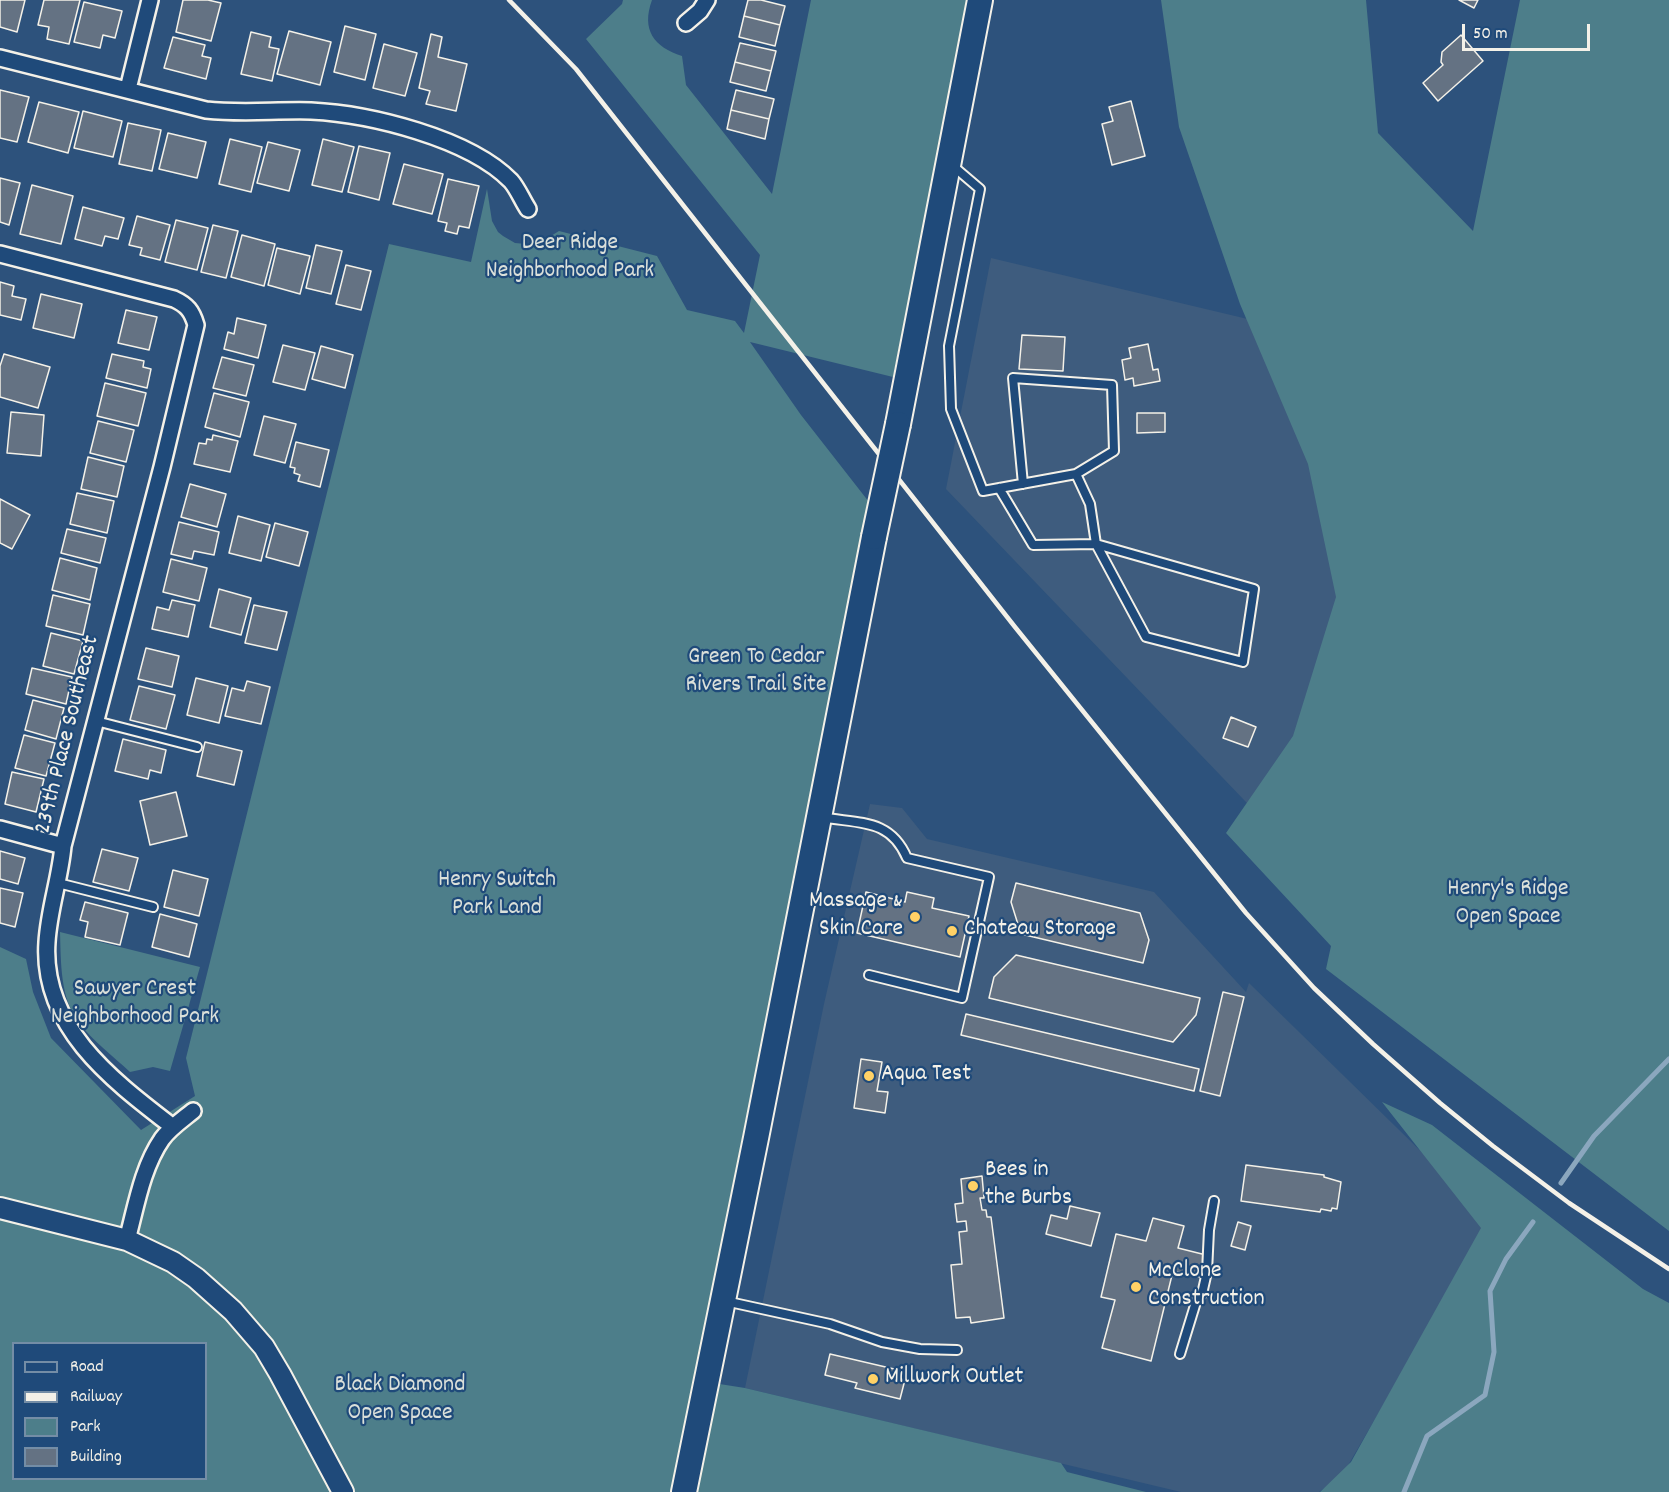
<!DOCTYPE html>
<html>
<head>
<meta charset="utf-8">
<style>
  body { margin:0 }
  #map { position:relative; width:1669px; height:1492px; overflow:hidden; background:#2d527c; font-family:Dekko,sans-serif }
  canvas { display:block }
  .legend { position:absolute; left:12px; top:1342px; width:195px; height:138px; box-sizing:border-box; background:#1f4a7a; border:2px solid #748da6; margin:0; padding:8px 10px; list-style:none; font-size:18px; color:#f4f1e8 }
  .legend li { display:flex; align-items:center; gap:12px; height:30px }
  .legend b { width:30px; border:2px solid #748da6 }
  .scale { position:absolute; left:1462px; top:24px; width:128px; height:27px; box-sizing:border-box; border:3px solid #f4f1e8; border-top:0; padding-left:8px; font-size:18px; line-height:21px; white-space:nowrap; color:#f4f1e8; -webkit-text-stroke:4px #1f4a7a; paint-order:stroke }
</style>
</head>
<body>
<div id="map">
<canvas width="1669" height="1492"></canvas>
<ul class="legend">
<li><b style="height:8px;background:#1f4a7a"></b>Road</li>
<li><b style="height:8px;background:#f4f1e8"></b>Railway</li>
<li><b style="height:16px;background:#4d7e8a"></b>Park</li>
<li><b style="height:16px;background:#647283"></b>Building</li>
</ul>
<div class="scale">50 m</div>
</div>
<script>
const g = document.querySelector('canvas').getContext('2d');
g.lineJoin = 'round';
function fill(path, color) { g.fillStyle = color; g.fill(path, 'evenodd'); }
function trace(path, color, width, dash) { g.strokeStyle = color; g.lineWidth = width; g.lineCap = dash ? 'butt' : 'round'; g.setLineDash(dash || []); g.stroke(path); }
function write(font, color, halo, rows, align = 'center') {
  g.font = font + ' Dekko,sans-serif'; g.lineWidth = 4.5; g.setLineDash([]); g.textBaseline = 'middle'; g.strokeStyle = halo; g.fillStyle = color; for (const [text, x, y, turn = 0] of rows) {
    g.save(); g.translate(x, y); g.rotate((+turn || 0) * Math.PI / 180); g.textAlign = isNaN(turn) ? turn : align; if (halo) g.strokeText(text, 0, 0); g.fillText(text, 0, 0); g.restore();
  }
}
fill(new Path2D(`
  M991 258 1437 364 1291 849 946 489Z
  M870 804 902 808 927 839 1154 892 1246 992 1249 983 1491 1220 1343 1474 1319 1492H1181L745 1388 824 1004Z`), '#3e5c7e');
fill(new Path2D(`
  M623 0H652C641 30 654 47 682 56L686 85 772 194 811 0H969L893 377 750 342 801 415 869 502 694 1380 745 1388 1061 1463 1067 1472 1146 1492H0V947L26 959 33 992 51 1038 141 1130 195 1096 186 1058 389 244 471 262 487 189 492 221 498 232 503 236 515 243 526 244 541 242 559 231 657 256 687 310 735 321 744 333 760 255 586 39 622 4ZM14 1344H206V1478H14Z
  M1161 0H1366L1378 133 1473 231 1520 0H1669V1231L1326 969 1331 946 1226 833 1293 736 1336 597 1308 464 1240 304 1179 127Z
  M60 932 200 967 170 1071 153 1067 130 1072C113 1056 93 1041 79 1023 60 998 61 963 60 932Z
  M1382 1102 1432 1125 1643 1289 1669 1303V1492H1320L1351 1462 1481 1228Z`), '#4d7e8a');
trace(new Path2D(`
  M1561 1183 1594 1136 1669 1059
  M1404 1492 1427 1436 1485 1395 1494 1352 1490 1291 1506 1259 1533 1222`), '#8ba7be', 5);
const building = new Path2D(`
  M0 0H25L17 32 0 27Z
  M44 0H80L69 44 47 39 49 27 38 25Z
  M183 0H208L221 3 211 41 176 32Z
  M748 0H761L785 6 780 25 744 16Z
  M1459 0H1478L1474 8Z
  M84 2 122 11 115 38 103 35 100 48 74 42Z
  M744 16 780 25 775 46 739 37Z
  M345 26 376 34 365 80 334 72Z
  M289 31 331 42 320 85 277 74Z
  M251 32 271 37 269 47 279 49 272 81 241 74Z
  M431 34 442 37 438 57 467 64 456 111 426 104 430 91 419 88Z
  M1461 35 1483 61 1438 101 1423 83 1443 65 1441 62 1442 52Z
  M173 37 205 45 202 56 211 58 206 79 164 68Z
  M740 43 776 51 771 71 735 62Z
  M384 44 417 53 405 96 373 88Z
  M735 62 771 71 766 91 730 82Z
  M0 90 29 97 17 142 0 138Z
  M736 90 774 99 769 119 731 110Z
  M1131 101 1145 156 1112 165 1102 124 1113 121 1109 107Z
  M39 102 79 112 68 153 28 142Z
  M731 110 769 119 765 139 727 129Z
  M83 111 122 121 113 157 74 148Z
  M128 123 161 130 152 171 119 164Z
  M168 133 206 142 197 178 159 169Z
  M230 139 262 147 251 192 219 184Z
  M323 139 354 147 342 192 312 185Z
  M268 142 300 150 289 191 257 183Z
  M359 146 390 153 379 200 348 192Z
  M404 164 443 174 432 214 393 204Z
  M0 178 20 183 9 225 0 222Z
  M448 179 479 186 469 228 459 226 457 234 445 231 447 223 438 221Z
  M32 185 73 196 61 244 20 234Z
  M83 207 124 218 118 239 105 236 102 246 75 239Z
  M137 216 170 225 160 260 140 255 142 248 129 245Z
  M176 220 208 228 197 270 165 262Z
  M213 225 238 231 226 278 201 272Z
  M242 235 275 244 264 286 231 277Z
  M316 245 342 251 331 294 306 288Z
  M277 248 310 256 300 294 268 285Z
  M346 265 371 271 361 310 336 304Z
  M0 282 14 286 12 296 26 299 21 320 0 315Z
  M41 294 82 304 74 338 33 328Z
  M126 310 157 317 149 350 118 343Z
  M237 318 266 325 258 358 224 349 228 332 234 334Z
  M1022 335 1065 337 1063 371 1019 369Z
  M1148 344 1153 370 1158 369 1160 381 1134 386 1133 378 1125 380 1122 360 1131 358 1129 348Z
  M283 345 315 353 305 390 273 382Z
  M321 346 353 355 345 388 312 379Z
  M4 354 50 367 38 408 0 397V366Z
  M112 354 144 361 143 367 151 369 147 388 106 378Z
  M222 357 254 365 246 396 213 388Z
  M105 383 146 393 138 426 97 416Z
  M214 393 249 402 240 437 205 427Z
  M11 412 44 415 41 456 7 453Z
  M1137 413H1165V432L1137 433Z
  M264 416 296 424 285 463 254 455Z
  M98 421 134 430 126 462 90 453Z
  M213 435 238 441 230 472 194 464 199 443 206 444 207 439 212 440Z
  M296 442 329 450 320 487 298 481 300 475 294 473 295 468 290 467Z
  M88 457 124 466 117 497 81 489Z
  M190 484 226 494 217 527 181 517Z
  M77 493 114 501 107 533 70 524Z
  M0 499 30 515 12 549 0 543Z
  M238 516 270 525 261 561 229 553Z
  M179 522 219 532 214 555 194 551 192 559 171 554Z
  M275 523 308 532 299 566 266 557Z
  M67 529 106 538 100 563 61 553Z
  M60 558 97 568 90 600 52 590Z
  M171 559 207 568 199 601 163 592Z
  M219 589 251 598 241 635 210 627Z
  M53 595 90 604 83 635 46 626Z
  M172 600 195 605 188 637 152 629 157 607 169 610Z
  M254 605 287 612 277 650 245 643Z
  M51 633 83 641 74 674 43 666Z
  M146 648 179 656 172 687 138 679Z
  M32 668 72 677 66 704 26 694Z
  M196 678 228 686 219 723 187 715Z
  M247 681 270 687 261 724 225 716 232 688 244 691Z
  M139 686 175 695 166 729 130 720Z
  M33 700 64 708 56 739 25 730Z
  M1231 717 1256 727 1248 747 1223 738Z
  M24 735 55 743 46 776 15 768Z
  M123 739 166 750 161 773 150 770 148 779 115 771Z
  M205 742 242 751 234 785 197 776Z
  M12 772 44 779 36 812 5 804Z
  M176 792 187 836 150 845 140 801Z
  M102 849 138 858 129 891 93 882Z
  M0 851 25 858 18 884 0 879Z
  M173 870 208 879 199 916 164 907Z
  M1016 883 1140 913 1149 940 1143 963 1021 934 1011 902Z
  M0 888 23 893 15 927 0 923Z
  M866 892 905 902 907 892 934 898 932 908 969 916 960 957 857 933Z
  M85 902 128 913 120 945 85 937 88 922 80 920Z
  M160 914 197 924 189 957 152 947Z
  M1016 955 1200 998 1196 1015 1173 1042 989 998 994 977Z
  M1223 992 1244 997 1220 1096 1200 1091Z
  M966 1014 1199 1069 1194 1091 961 1035Z
  M861 1059 882 1062 877 1091 888 1092 885 1113 854 1108Z
  M1246 1165 1324 1175V1177L1341 1182 1337 1209 1332 1208 1331 1211 1321 1209 1320 1212 1241 1201Z
  M982 1176 984 1198H980L982 1210H986L987 1217H991L1004 1318 971 1323 970 1317 956 1318 951 1265 962 1264 959 1232 967 1231 966 1221 957 1222 955 1204 963 1203 961 1179Z
  M1070 1206 1100 1213 1091 1246 1046 1234 1051 1215 1067 1219Z
  M1153 1218 1184 1226 1178 1248 1206 1255 1200 1277 1173 1271 1151 1361 1102 1348 1115 1300 1101 1297 1116 1234 1146 1241Z
  M1238 1222 1251 1226 1245 1250 1231 1246Z
  M830 1354 907 1372 900 1399 855 1388 857 1383 825 1375Z`);
fill(building, '#647283');
trace(building, '#f4f1e8', 1.5);
const service = new Path2D(`
  M953 166 980 189 949 346 951 409 983 491 1076 474 1090 504 1096 544 1254 589 1243 662 1146 637 1096 544 1033 545 999 488
  M1023 484 1013 378 1112 385 1114 451 1076 474
  M96 721 197 747
  M821 817C859 824 890 818 907 858L989 877 962 998 869 975
  M58 883 153 907
  M725 1301 830 1324 882 1342 920 1349 957 1350
  M1180 1354 1196 1302 1202 1294 1207 1272 1209 1230 1214 1201`);
const minor = new Path2D(`
  M686 23 700 11 707 0
  M0 58 206 110C242 114 275 110 311 111 370 114 469 138 511 181 518 189 522 200 528 209
  M128 89 150 0
  M0 254 174 299C187 305 192 311 196 325L162 467 63 846C60 879 49 909 47 942 41 1027 112 1080 173 1127
  M0 829 63 846
  M127 1240C136 1207 142 1168 162 1139 170 1128 182 1120 193 1111`);
const tertiary = new Path2D(`
  M0 1208 127 1240 173 1262 196 1278 233 1311 264 1347 280 1374 343 1492`);
const primary = new Path2D(`
  M898 424 980 0
  M684 1492 756 1138 874 537`);
trace(service, '#f4f1e8', 12);
trace(minor, '#f4f1e8', 20);
trace(tertiary, '#f4f1e8', 24);
trace(primary, '#f4f1e8', 28);
trace(service, '#1f4a7a', 8);
trace(minor, '#1f4a7a', 15);
trace(tertiary, '#1f4a7a', 20);
trace(primary, '#1f4a7a', 24);
trace(new Path2D(`
  M509 0 576 69 1015 627 1246 913 1314 988 1373 1044 1440 1103 1493 1146 1569 1203 1669 1269`), '#f4f1e8', 4.5);
const primaryBridge = new Path2D(`
  M874 537 898 424`);
trace(primaryBridge, '#f4f1e8', 28, []);
trace(primaryBridge, '#1f4a7a', 24);
for (const [x, y, r, color] of [
  [915,917,6,"#ffd166"],
  [952,931,6,"#ffd166"],
  [869,1076,6,"#ffd166"],
  [973,1186,6,"#ffd166"],
  [1136,1287,6,"#ffd166"],
  [873,1379,6,"#ffd166"]
]) { const dot = new Path2D(); dot.arc(x, y, r, 0, 2 * Math.PI); g.fillStyle = color; g.fill(dot); trace(dot, '#1f4a7a', 2); }
write('24px', '#dbe0da', '#1f4a7a', [
  ["Deer Ridge",570,245],
  ["Neighborhood Park",570,273],
  ["Green To Cedar",756,659],
  ["Rivers Trail Site",756,687],
  ["Henry Switch",497,882],
  ["Park Land",497,910],
  ["Henry's Ridge",1508,891],
  ["Open Space",1508,919],
  ["Sawyer Crest",135,991],
  ["Neighborhood Park",135,1019],
  ["Black Diamond",400,1387],
  ["Open Space",400,1415]
]);
write('24px', '#f4f1e8', '#1f4a7a', [
  ["239th Place Southeast",69,735,-76]
]);
write('24px', '#f4f1e8', '#1f4a7a', [
  ["Massage &",903,903,"right"],
  ["Skin Care",903,931,"right"],
  ["Chateau Storage",964,931],
  ["Aqua Test",881,1076],
  ["Bees in",985,1172],
  ["the Burbs",985,1200],
  ["McClone",1148,1273],
  ["Construction",1148,1301],
  ["Millwork Outlet",885,1379]
], 'left');
</script>
</body>
</html>
